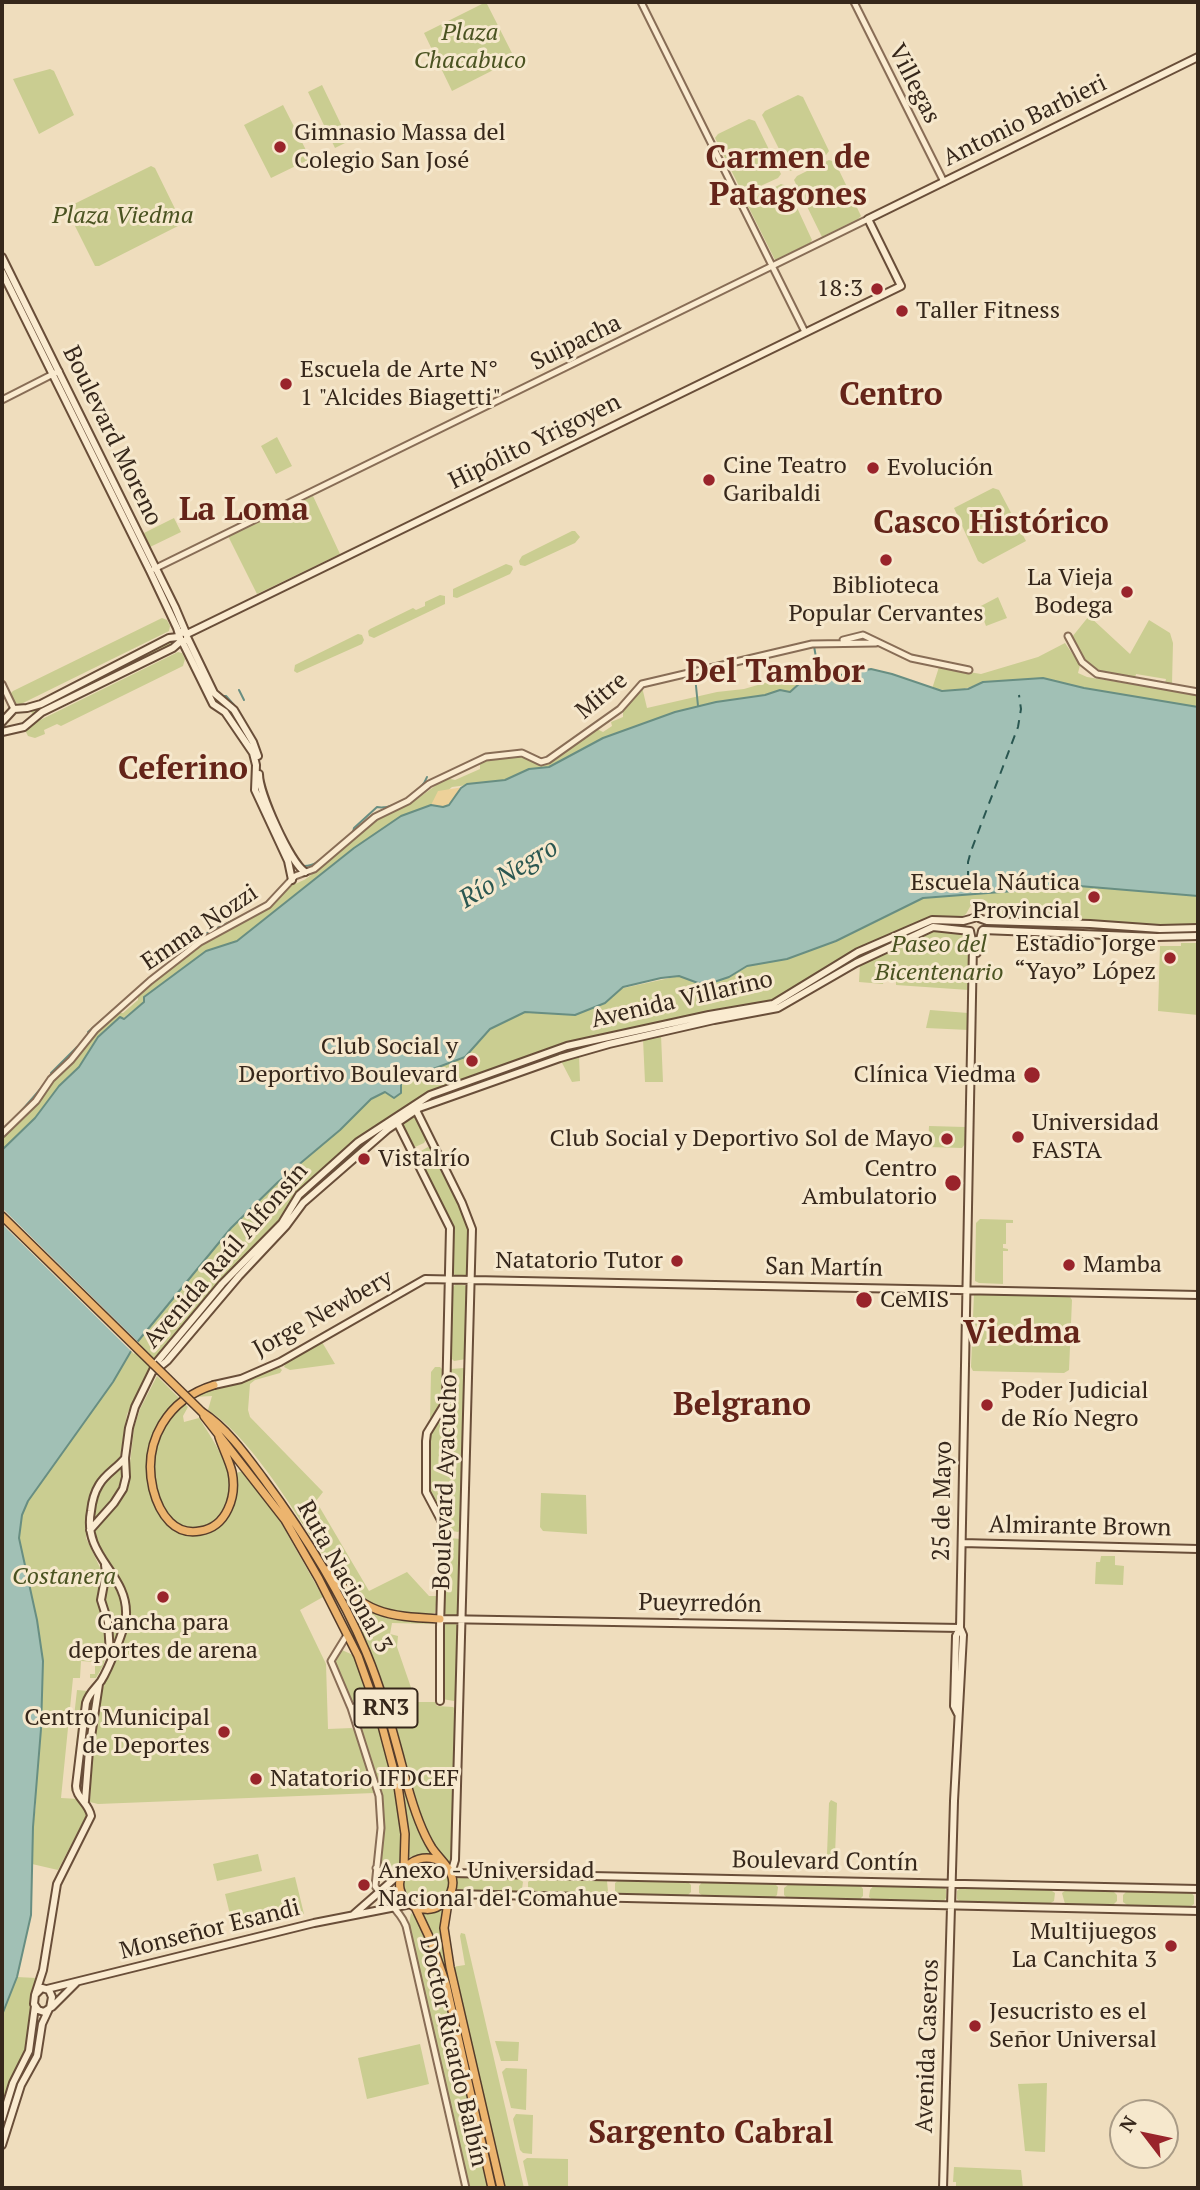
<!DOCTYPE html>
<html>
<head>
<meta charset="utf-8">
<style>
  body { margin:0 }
  #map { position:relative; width:1200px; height:2190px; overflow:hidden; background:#efddbd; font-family:"PT Serif",serif }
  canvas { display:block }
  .frame { position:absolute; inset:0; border:4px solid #36271b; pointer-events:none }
  .north { position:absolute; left:1109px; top:2099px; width:70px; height:70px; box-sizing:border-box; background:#f6e8cd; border:2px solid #a99b86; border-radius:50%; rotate:302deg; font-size:19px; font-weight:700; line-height:28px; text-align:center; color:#36271b }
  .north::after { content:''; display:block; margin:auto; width:24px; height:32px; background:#99242b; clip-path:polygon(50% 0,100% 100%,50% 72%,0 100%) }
</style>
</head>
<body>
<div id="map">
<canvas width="1200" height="2190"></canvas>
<div class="frame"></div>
<div class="north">N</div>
</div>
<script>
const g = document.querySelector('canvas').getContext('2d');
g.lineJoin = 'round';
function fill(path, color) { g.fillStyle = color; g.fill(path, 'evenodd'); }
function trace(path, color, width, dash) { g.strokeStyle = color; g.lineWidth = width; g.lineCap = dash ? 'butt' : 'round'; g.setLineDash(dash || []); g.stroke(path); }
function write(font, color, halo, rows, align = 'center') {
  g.font = font + ' "PT Serif",serif'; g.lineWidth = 6; g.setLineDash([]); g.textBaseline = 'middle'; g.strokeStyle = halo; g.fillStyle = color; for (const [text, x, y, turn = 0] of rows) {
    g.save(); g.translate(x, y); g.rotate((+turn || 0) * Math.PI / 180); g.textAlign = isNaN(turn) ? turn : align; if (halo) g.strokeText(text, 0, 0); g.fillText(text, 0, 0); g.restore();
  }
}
fill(new Path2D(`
  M486 2 515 59 452 91 424 33Z
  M50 69 54 71 74 115 39 134 13 79Z
  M322 85 349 141 335 148 308 92Z
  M798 95 803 97 829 151 826 155 790 171 762 115 765 111Z
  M283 105 309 156 308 160 271 178 244 125Z
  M749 119 755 121 781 174 778 178 743 194 715 138 718 134Z
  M829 160 835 162 861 216 858 219 822 237 794 180 797 176Z
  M151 166 155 168 181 221 180 225 99 266H95L66 208Z
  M781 184 787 186 812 240 810 243 775 260 747 204 750 200Z
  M277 437 292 466 276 474 261 446Z
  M993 488 999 490 1026 541 983 564 978 561 954 508Z
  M313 496 340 554 257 594 228 536Z
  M174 518 181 532 150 547 144 533Z
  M572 531H575L580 537 575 543 525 566 520 565 519 561 522 556Z
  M506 564 512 566 513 569 510 574 457 598 453 597V589Z
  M440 595 445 596V604L374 638 369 636 368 631 370 629 413 608 416 610 425 606V602Z
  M998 597 1007 618 986 626 979 607Z
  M1089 616 1130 654 1149 620 1170 633 1173 643 1172 684 1165 683 1166 679 1136 674 1135 678C1102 672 1084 672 1072 637Z
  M162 618 167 620 170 626 169 631 21 704 13 703 9 695 13 691Z
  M358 634 362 635 364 640 362 644 297 673 294 671 295 665Z
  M170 642 171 645 32 714 31 711Z
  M1065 643 1080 665 1078 673 1087 677 1198 695V707L1084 688 1043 678 983 682 959 691 932 689 939 667 981 674 1038 657Z
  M178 652 182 653 185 659 183 666 61 726 57 724 44 730 45 734 35 738 28 736 26 732 28 726Z
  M820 667 823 680 800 683 790 692 780 690 765 695 716 702 675 712 603 738 549 767 505 780 452 787 431 805 401 816 354 848 237 941 206 951 144 997V1002L98 1037 79 1067 59 1086 35 1118 2 1150V1137C26 1118 37 1099 56 1076 75 1053 95 1032 117 1013H123L138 1000V995L202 945 268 908 290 885C298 884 312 877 316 869L377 818 413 802 446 778 455 780 480 769V762C498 753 521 755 538 763L595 728 603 732 612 726 611 722 623 717V709L642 687 647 708 717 692 744 689Z
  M1079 886 1198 896V924L1162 925 991 919 982 905H971L966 914 960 918 934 917 858 950 772 1001 601 1035 568 1044 422 1095 298 1193 281 1222 217 1285 153 1364 127 1414 120 1458 91 1497 86 1538 103 1574 98 1599 105 1621 107 1647 104 1664 96 1678H90V1674H95V1662L81 1661 80 1678H73L61 1798 79 1799 87 1814 58 1870 32 1864 33 1827 36 1805 37 1620 19 1538 22 1515 28 1501 134 1346 231 1228 278 1182 340 1130 371 1099 385 1092 400 1093 401 1081 465 1057 495 1025 567 992 619 989 679 976 698 983 714 982 729 977 747 966 787 959 836 941 923 898Z
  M934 928 964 932 971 938 969 990 896 985V980H884L883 984 859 982 860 964Z
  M1181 943H1197L1198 1015 1158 1011 1160 946H1181Z
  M930 1010 968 1013 970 1014 969 1030 926 1028Z
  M661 1035 663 1082H645L643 1039Z
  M579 1055 580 1081 572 1082 561 1061Z
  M413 1115 416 1116 427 1138 424 1143 415 1147 402 1125 405 1121Z
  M929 1126 965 1127V1144L962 1148 928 1147Z
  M428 1147 433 1149 469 1227 468 1274 464 1277 456 1276 453 1273V1225L417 1156 419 1152Z
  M980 1219 1013 1220V1223H1006V1244H1003V1248L1008 1249V1251H1003V1284L979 1283 975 1281 976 1223Z
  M456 1284 468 1286 466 1359 454 1361 450 1357 453 1287Z
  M974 1293 1068 1294 1072 1300 1069 1370 1064 1373 973 1371 971 1367Z
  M322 1342 335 1364 290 1370 284 1367 286 1363Z
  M279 1367 282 1370 280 1373 255 1380 250 1384 248 1410 250 1417 323 1492 316 1501 369 1591 407 1572 429 1596H437L435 1613C412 1619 378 1612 359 1597 339 1581 326 1559 312 1539 287 1499 247 1435 208 1410L212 1396 194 1397 205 1391Z
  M435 1367H440L444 1371V1400L430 1421 431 1372Z
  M464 1368 462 1529 458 1532 447 1530 446 1521 429 1490 430 1436 449 1404 451 1369Z
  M157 1376 179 1398 165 1413 153 1434 148 1475 157 1510 191 1535C225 1533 238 1503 236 1473L243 1471 280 1521 323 1597 300 1610 326 1664 328 1729 352 1728 357 1734 374 1793 98 1804 90 1802 93 1742 98 1700 113 1664 129 1618 123 1585 96 1542 94 1531 96 1525 116 1504 129 1472 134 1428 140 1409Z
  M185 1404 188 1407 183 1416 184 1422 199 1418C218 1448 254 1498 209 1525 200 1530 188 1530 179 1525 150 1509 149 1458 161 1432 167 1420 176 1413 185 1404Z
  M218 1429 245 1459 288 1518 357 1640 375 1684 431 1854H420L407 1858C411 1841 406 1823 404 1806 386 1665 308 1537 218 1429Z
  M119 1469 124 1471C121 1493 109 1506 93 1519 96 1497 100 1482 119 1469Z
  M541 1493 586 1495 587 1534 543 1531 540 1527Z
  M449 1538 461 1539 459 1611 456 1615H446L443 1610 446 1541Z
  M1101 1556H1115V1565L1124 1566 1123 1585 1095 1584 1096 1562H1100Z
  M108 1575C127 1592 126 1622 114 1642L112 1641 103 1600Z
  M352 1600 369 1611 390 1619 435 1624 392 1623 390 1634 398 1636 397 1647 416 1702H435L437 1706 453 1707 457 1710 454 1859 450 1864C417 1838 409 1779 400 1741 395 1720 388 1699 381 1679 372 1653 360 1629 348 1605V1602Z
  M446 1623H455L458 1626 456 1699 454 1701 442 1699 443 1625Z
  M342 1650 353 1655 369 1693C369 1701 361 1703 354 1702L350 1699 334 1665Z
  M77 1690 88 1691 83 1703 73 1790 71 1791 78 1726H73Z
  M364 1706 375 1708C382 1736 420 1858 393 1875L385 1874 380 1867 384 1826 383 1801 357 1719V1713Z
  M831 1800 837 1803 835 1855 832 1858 827 1854 829 1803Z
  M258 1854 262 1871 217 1881 213 1864Z
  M403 1884a23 23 0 1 1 46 0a23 23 0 1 1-46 0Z
  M295 1877 304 1914 234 1931 225 1894Z
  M456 1877 519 1878 523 1882 522 1889 518 1893 455 1891Z
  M533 1878 604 1880 607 1881 608 1891 603 1895 532 1893 528 1889V1882Z
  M619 1880 687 1881 691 1885V1892L687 1896 618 1894 615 1891V1883Z
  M703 1881 774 1883 778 1887 777 1895 773 1899 703 1896 699 1893V1886Z
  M789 1884 860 1885 863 1889V1896L859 1900 788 1899 784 1895V1888Z
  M874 1885 943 1886 946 1890V1898L943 1902 874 1901 869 1897 870 1890Z
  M961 1887 1049 1889 1055 1893 1054 1901 1049 1904 961 1902 957 1899V1891Z
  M1066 1890 1113 1891 1117 1895V1901L1113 1905 1065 1904 1062 1893Z
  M1127 1891 1191 1892 1194 1896V1904L1190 1907 1127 1905 1123 1902V1895Z
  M441 1909 443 1910 441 1929 448 1979 421 1914Z
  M411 1913C440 1935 479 2142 490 2188H469L409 1925Z
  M461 1933 465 1934 524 2188H504L452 1967 465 1965 460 1936Z
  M17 1977 36 1978 31 1993 32 2008 25 2052 12 2077 2 2108V2015Z
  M495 2041 519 2042 518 2061H501Z
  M420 2044 429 2084 367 2099 358 2058Z
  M506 2068 527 2069 526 2110 511 2108 502 2072Z
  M1047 2083 1045 2152 1025 2151 1018 2084Z
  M516 2114 533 2115 532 2154 523 2153 520 2150 513 2119Z
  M527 2158 568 2159V2188H529L523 2161Z
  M954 2167 1021 2170 1023 2188H956V2182H953Z`), '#cacd91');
fill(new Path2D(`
  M464 787C453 798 450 812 431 805L438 791Z`), '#edd199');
const water = new Path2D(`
  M871 669 892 674 942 691 968 689 983 682 1043 678 1084 688 1198 707V896L1079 886 923 898 836 941 787 959 747 966 729 977 714 982 698 983 679 976 661 978 623 987 605 1003 575 1015 525 1012 490 1029 465 1057 401 1081V1093L394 1098 385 1092 371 1099 340 1130 278 1182 231 1228 134 1346 113 1382 28 1501 22 1515 19 1538 37 1620 43 1661 41 1729 33 1827 31 1915 17 1977 2 2015V1150L35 1118 59 1086 79 1067 98 1037 120 1017 124 1019 144 1002V997L206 951 237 941 354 848 401 816 431 805 443 807 449 805 461 788 467 784 505 780 529 769 549 767 603 738 675 712 716 702 765 695 780 690 790 692 800 683Z`);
fill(water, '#a1c0b5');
trace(water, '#688e82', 2);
fill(new Path2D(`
  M2 1208 140 1344 134 1354 2 1224Z`), '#efddbd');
trace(new Path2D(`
  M814 646 820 681
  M695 676 698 706
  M239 690 244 700
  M222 696H226L234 705
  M353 832 354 828 377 807C393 810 422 792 427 777
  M303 866C317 867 328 853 338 845
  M198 941 201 936 240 917
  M88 1032 136 990
  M51 1073 77 1047
  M17 1116 43 1086`), '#688e82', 2);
trace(new Path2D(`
  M968 880V862L971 851 1018 727 1021 709 1019 695`), '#2a5751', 2, [9, 7]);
const tertiary = new Path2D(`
  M641 2 805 332
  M854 2 944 182
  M2 400 59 371
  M154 569 868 219
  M1068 636 1082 662 1097 674 1198 692
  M843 640 863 635 911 658 969 670
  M2 684 14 709
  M2 1134 36 1101 51 1079 71 1060 95 1030 150 981 200 942 268 905 295 876 314 869 375 817 408 801 429 784 486 757 522 753 541 762 548 760 620 709 642 684 812 644 876 643
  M347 1635 331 1661 351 1708 379 1796 381 1828 375 1886C385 1901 400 1910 406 1926L466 2188
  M351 1708 375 1700
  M376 1868 386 1877 397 1876`);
const secondary = new Path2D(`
  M2 257 175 607 186 633
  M2 272 150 571 177 628 181 641
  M178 636 181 632 187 634 901 286 868 219 1198 57
  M187 637 214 693 234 710 253 742 258 756
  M182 641 213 704 225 712 253 753 256 765 255 790 288 861 292 880
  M2 722 14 709 27 708 41 704 169 638 178 637
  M2 732 24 727 42 712 173 648 181 641H184
  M259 774C259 793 290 862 305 872
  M979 918 987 921 1090 924 1160 929 1198 928
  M983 930 1157 937 1198 936
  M977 953 982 931
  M414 1106 462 1203 472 1229 455 1860 451 1873
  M396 1120 450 1228 446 1402 427 1433 426 1441V1492L443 1524 440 1627V1701
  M156 1370 167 1361 239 1276 286 1226 303 1203 388 1129 419 1108 560 1058 609 1044 714 1020 778 1008 856 963 933 927 970 931
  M214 1385 241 1379 280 1362 425 1279 1198 1295
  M90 1530 114 1503 123 1489 126 1477 125 1458 129 1428 135 1407 157 1362 222 1284 282 1223 299 1195 358 1142 430 1095 567 1046 709 1015 773 1004 858 952 932 920 963 921 974 918
  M962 1543 1198 1549
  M105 1565 106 1573 101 1600 108 1622 110 1654
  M440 1619 960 1628
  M958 1714 954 1706 956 1636 960 1628
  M85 1801 89 1750 99 1684
  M451 1873 1198 1889
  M451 1894 1198 1911
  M353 1915 402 1872
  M42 1988 49 1990 52 1997 50 2008 44 2012 38 2010 34 2004 35 1995Z
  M47 1989 314 1923 411 1904
  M35 1995 43 1970 57 1884 91 1816C89 1803 76 1798 76 1786L86 1703C89 1693 95 1689 101 1681 108 1670 126 1627 126 1615 128 1573 82 1557 91 1511 92 1502 94 1493 99 1485 105 1474 117 1468 125 1458
  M52 2007 76 1983
  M2 2119 13 2083 29 2051 35 2006
  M2 2145 21 2085 37 2056 42 2024 49 2009
  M943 2188 954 1801 963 1635 960 1628 973 945 970 931`);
const trunk = new Path2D(`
  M2 1216 153 1364
  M214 1385C168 1399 142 1441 153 1489 156 1501 161 1513 170 1522 178 1530 189 1533 200 1531 227 1527 237 1496 232 1472 229 1460 223 1449 219 1437
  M202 1412C227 1428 246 1455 263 1478 303 1532 340 1590 366 1652 384 1695 395 1740 407 1784 413 1806 420 1829 432 1848 438 1857 448 1865 451 1874 456 1886 450 1899 439 1906 432 1911 421 1910 413 1906 383 1888 408 1845 442 1862
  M204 1416 285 1520 319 1579 358 1656 380 1718 398 1786 405 1834 404 1868
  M327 1570C366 1614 384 1616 440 1619
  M449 1896 444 1928 450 1967 501 2188
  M415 1907 431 1941 446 1984 492 2188`);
trace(tertiary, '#886d56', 9);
trace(secondary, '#694e39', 10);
trace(trunk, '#553c2b', 10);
trace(tertiary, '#faebd0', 5);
trace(secondary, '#faebd0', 6);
trace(trunk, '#ecb46e', 7);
const trunkBridge = new Path2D(`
  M153 1364 202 1412`);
trace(trunkBridge, '#553c2b', 10, []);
trace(trunkBridge, '#ecb46e', 7);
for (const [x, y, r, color] of [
  [280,147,7,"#99242b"],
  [877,289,7,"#99242b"],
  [902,311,7,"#99242b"],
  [286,384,7,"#99242b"],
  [873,468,7,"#99242b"],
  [709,480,7,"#99242b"],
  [886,560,7,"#99242b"],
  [1127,592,7,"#99242b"],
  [1094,897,7,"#99242b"],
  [1170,958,7,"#99242b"],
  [472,1061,7,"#99242b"],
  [1032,1075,9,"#99242b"],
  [1018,1137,7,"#99242b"],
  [947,1139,7,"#99242b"],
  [364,1159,7,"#99242b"],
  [953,1183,9,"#99242b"],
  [677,1261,7,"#99242b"],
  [1069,1265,7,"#99242b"],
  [864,1300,9,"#99242b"],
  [987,1405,7,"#99242b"],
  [163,1597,7,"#99242b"],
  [224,1732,7,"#99242b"],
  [256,1779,7,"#99242b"],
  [364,1885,7,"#99242b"],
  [1171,1946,7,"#99242b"],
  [975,2026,7,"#99242b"]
]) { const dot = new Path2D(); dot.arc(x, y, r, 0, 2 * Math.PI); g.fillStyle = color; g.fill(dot); trace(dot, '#f6e8cd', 2.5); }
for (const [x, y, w] of [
  [386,1708,63]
]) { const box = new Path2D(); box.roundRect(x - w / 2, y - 19.5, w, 39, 5); g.fillStyle = '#f6e8cd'; g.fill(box); trace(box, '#36271b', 2); }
write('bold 23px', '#36271b', null, [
  ["RN3",386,1708]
]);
write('italic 24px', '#4a5321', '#f6e8cd', [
  ["Plaza",470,33],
  ["Chacabuco",470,61],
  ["Plaza Viedma",123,216],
  ["Paseo del",939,945],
  ["Bicentenario",939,973],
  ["Costanera",64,1577]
]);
write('24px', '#36271b', '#f6e8cd', [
  ["Villegas",914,84,63],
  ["Antonio Barbieri",1025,121,-26],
  ["Suipacha",576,343,-26],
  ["Boulevard Moreno",112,436,64],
  ["Hipólito Yrigoyen",535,442,-26],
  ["Mitre",602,696,-40],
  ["Emma Nozzi",200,928,-34],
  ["Avenida Villarino",682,1000,-13],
  ["Avenida Raúl Alfonsín",226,1256,-49],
  ["San Martín",824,1268,1],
  ["Jorge Newbery",323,1314,-29],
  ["Boulevard Ayacucho",446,1482,-88],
  ["25 de Mayo",943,1501,-89],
  ["Almirante Brown",1080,1527,1],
  ["Ruta Nacional 3",344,1577,61],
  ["Pueyrredón",700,1604,1],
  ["Boulevard Contín",825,1862,1],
  ["Monseñor Esandi",210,1930,-14],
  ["Avenida Caseros",928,2046,-88],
  ["Doctor Ricardo Balbín",453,2052,77]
]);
write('24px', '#36271b', '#f6e8cd', [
  ["Gimnasio Massa del",294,133],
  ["Colegio San José",294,161],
  ["18:3",863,289,"right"],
  ["Taller Fitness",916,311],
  ["Escuela de Arte N°",300,370],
  ["1 \"Alcides Biagetti\"",300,398],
  ["Cine Teatro",723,466],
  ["Garibaldi",723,494],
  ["Evolución",887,468],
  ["La Vieja",1113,578,"right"],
  ["Bodega",1113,606,"right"],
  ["Biblioteca",886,586,"center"],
  ["Popular Cervantes",886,614,"center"],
  ["Escuela Náutica",1080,883,"right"],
  ["Provincial",1080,911,"right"],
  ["Estadio Jorge",1156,944,"right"],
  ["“Yayo” López",1156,972,"right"],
  ["Club Social y",458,1047,"right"],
  ["Deportivo Boulevard",458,1075,"right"],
  ["Clínica Viedma",1016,1075,"right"],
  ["Universidad",1032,1123],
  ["FASTA",1032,1151],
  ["Club Social y Deportivo Sol de Mayo",933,1139,"right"],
  ["Vistalrío",378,1159],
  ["Centro",937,1169,"right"],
  ["Ambulatorio",937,1197,"right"],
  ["Natatorio Tutor",663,1261,"right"],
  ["Mamba",1083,1265],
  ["CeMIS",880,1300],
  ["Poder Judicial",1001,1391],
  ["de Río Negro",1001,1419],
  ["Cancha para",163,1623,"center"],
  ["deportes de arena",163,1651,"center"],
  ["Centro Municipal",210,1718,"right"],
  ["de Deportes",210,1746,"right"],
  ["Natatorio IFDCEF",270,1779],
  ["Anexo - Universidad",378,1871],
  ["Nacional del Comahue",378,1899],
  ["Multijuegos",1157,1932,"right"],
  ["La Canchita 3",1157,1960,"right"],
  ["Jesucristo es el",989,2012],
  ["Señor Universal",989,2040]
], 'left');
write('italic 26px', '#2a5751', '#f6e8cd', [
  ["Río Negro",509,874,-31]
]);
write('bold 32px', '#642419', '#f6e8cd', [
  ["Carmen de",788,159],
  ["Patagones",788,196],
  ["Centro",891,396],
  ["La Loma",244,511],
  ["Casco Histórico",991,524],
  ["Del Tambor",775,673],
  ["Ceferino",183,770],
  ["Viedma",1022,1334],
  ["Belgrano",742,1406],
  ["Sargento Cabral",711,2134]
]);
</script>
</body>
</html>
